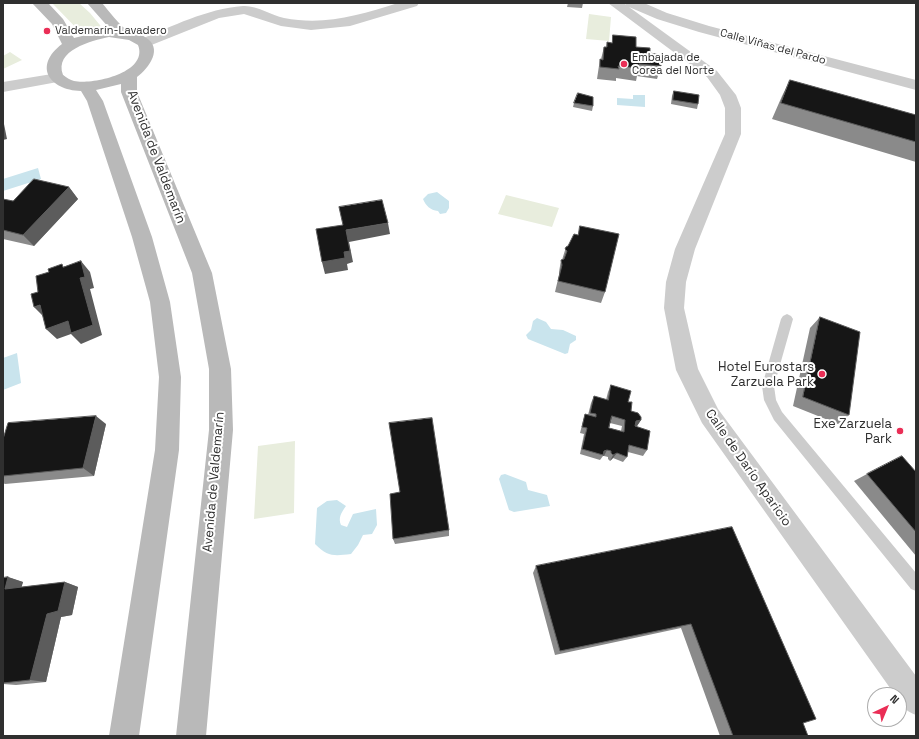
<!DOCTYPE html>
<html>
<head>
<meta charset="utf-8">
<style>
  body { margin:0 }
  #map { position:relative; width:919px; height:739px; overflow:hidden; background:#fff; font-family:"Space Grotesk",sans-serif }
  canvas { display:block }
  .frame { position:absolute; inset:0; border:4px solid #2f2f2f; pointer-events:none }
  .north { position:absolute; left:867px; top:687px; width:40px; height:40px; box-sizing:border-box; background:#fff; border:1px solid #acacac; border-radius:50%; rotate:44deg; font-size:11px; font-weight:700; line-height:16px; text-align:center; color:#2f2f2f }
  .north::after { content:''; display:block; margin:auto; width:14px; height:18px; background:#ea2e56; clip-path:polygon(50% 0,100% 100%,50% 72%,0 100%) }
</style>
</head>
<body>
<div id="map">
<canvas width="919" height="739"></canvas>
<div class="frame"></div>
<div class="north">N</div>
</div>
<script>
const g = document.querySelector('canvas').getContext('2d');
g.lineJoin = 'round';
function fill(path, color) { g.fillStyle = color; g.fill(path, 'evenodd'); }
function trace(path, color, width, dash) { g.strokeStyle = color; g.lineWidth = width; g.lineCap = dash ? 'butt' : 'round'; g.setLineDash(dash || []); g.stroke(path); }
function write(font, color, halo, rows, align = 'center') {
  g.font = font + ' "Space Grotesk",sans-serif'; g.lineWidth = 4; g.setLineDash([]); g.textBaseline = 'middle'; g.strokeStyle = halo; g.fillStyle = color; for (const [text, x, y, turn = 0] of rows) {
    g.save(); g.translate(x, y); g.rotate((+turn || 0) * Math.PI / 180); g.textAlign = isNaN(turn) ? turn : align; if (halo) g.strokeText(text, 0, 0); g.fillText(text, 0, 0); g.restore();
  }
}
fill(new Path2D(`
  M52 3H79L90 13 104 30 84 36Z
  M589 14 611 17 609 41 586 39Z
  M10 52 22 60 3 69V56Z
  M506 195 559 208 552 227 498 214Z
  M295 441 294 513 254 519 258 446Z`), '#e8eddd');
fill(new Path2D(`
  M633 95H645V107L617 105V98L633 99Z
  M38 168 41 179 3 191V179Z
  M437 192 449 201V208L446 213 440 214 438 211C430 210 426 206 423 199L428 194Z
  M537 318 546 322 551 329 563 330 576 336V340L570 344 568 353 565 354 528 339 526 335 531 330 533 321Z
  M17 353 21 383 3 390V358Z
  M505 474 526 482 528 490 547 495 550 506 514 512 509 510 499 479 501 475Z
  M337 500 346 506C341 513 338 518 341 525L347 527 353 514 376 509 377 525 372 534 363 535 358 545 351 554C334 556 328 557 315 544L317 508 327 501Z`), '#c9e4ed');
fill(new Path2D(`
  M787 314 791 316 793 319 774 386 776 400 782 412 916 573V591L911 589 774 420 764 400 762 386 781 319 783 316Z`), '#ccc');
fill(new Path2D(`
  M398 3H419L417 6 350 26 311 30 281 26 244 14 219 18 149 46 144 47 139 46 137 43 139 40C173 26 206 9 243 6 256 5 271 15 284 18 325 26 359 15 398 3Z
  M608 3H624L626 5 625 3H644L667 13 709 26 916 80V90L699 32 657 19 629 7 717 71 736 95 741 108V134L695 249 686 282 684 308 698 369 718 409 916 676V715C906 711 899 706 899 695H895L702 423 676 370 664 308 666 282 675 249 725 134V108L720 95 707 77Z
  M58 73 63 75 66 78 63 81 3 92V82Z`), '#ccc');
fill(new Path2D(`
  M32 3H47L49 4 63 19 74 38 110 29 87 3H102C109 11 119 25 128 31 133 34 140 33 145 37 164 48 149 68 137 77V92L212 273 231 369 233 430 206 736H176L209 430V369L192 273 121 92V84L96 90 103 101 152 237 170 302 181 377 179 450 139 736H109L155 450 159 377 150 302 132 237 87 101 81 91C49 90 33 66 62 44L52 24ZM109 37 129 40 138 45C149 73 92 85 74 81 70 80 67 78 63 75 54 50 91 41 109 37Z`), '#b9b9b9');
fill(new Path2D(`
  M568 3H583L582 8 567 7Z
  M613 35 636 47 650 53 661 66 657 79 637 76 636 81 616 78V81L597 79 600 59H601L604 47H606L607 42 612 43Z
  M790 80 916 115V162L772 119 782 96Z
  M674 91 698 104 697 109 671 104 672 96Z
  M574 103 593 106 592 111 573 107Z
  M69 187 78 199 34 246 3 239V199L13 201Z
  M578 235 605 292 601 303 555 292 559 275V272L561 260H562L566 247 568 246Z
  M820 317 849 415 838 424 793 406 810 328Z
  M611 385 628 402 631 411 641 420 637 426H635L647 450 643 456 628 452 627 457 623 462 613 458 610 461 608 459V457L604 456H603L600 460 580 454 584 434 580 433 583 421 585 414 588 415 591 403 594 396 606 400 608 392ZM610 423 622 426 621 431 609 428Z
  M106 424 94 476 5 484 3 483V439Z
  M916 472V556L854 481 867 474Z
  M732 527 803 723 808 736H720L681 628 555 655 533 573 536 566Z
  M449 530V536L395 544 393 539Z
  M8 577 23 582 21 587 65 582 78 587 72 615 61 617 46 682 16 685 3 684V578Z`), '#8a8a8a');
fill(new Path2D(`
  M3 119 7 139 3 140Z
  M69 187 78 199 34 246 23 235Z
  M388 223 390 234 349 242 353 262 347 264 348 270 325 274 322 262 344 252 346 230Z
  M81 261 90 272 94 288 90 289 102 335 81 344 71 334 57 339 46 329 80 278Z
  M40 305 45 318 34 307Z
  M96 416 106 424 94 476 83 468Z
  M641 420 637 426 632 427 636 421Z
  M607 450 604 456H603L604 451Z
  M617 453 613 458 610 461 613 455Z
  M8 577 23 582 20 593 5 589Z
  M65 582 78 587 72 615 61 617 46 682 30 680 47 614Z`), '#5c5c5c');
const building = new Path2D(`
  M613 35 636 37V47L650 48V53L661 55V66L639 64V68L618 66 619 69 600 67V59L603 60 604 47H607V42L612 43Z
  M790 80 916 115V142L781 103Z
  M674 91 699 95 698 104 673 100Z
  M578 93 593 97V106L574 103Z
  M34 179 69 187 23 235 3 230V199L13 201Z
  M382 200 388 223 346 230 350 251 344 252 345 258 322 262 316 229 343 225 339 207Z
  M580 226 619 234 605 292 558 281 562 265 561 260 564 259 567 251 565 249 566 247 568 246 574 234 578 235Z
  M81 261 85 277 80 278 93 325 71 333 68 321 46 329 40 305 34 307 31 294 38 292 36 276 49 272 48 269 62 264 63 267Z
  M820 317 860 332 849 415 803 397Z
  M611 385 631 391 628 402H632L631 411 638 413 641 417V420L636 421 635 426 650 431 647 450 629 445 627 457 617 453 613 455 611 453V451L607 450 604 451 603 455 582 449 587 428 582 427 585 414 596 417V414L590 413 594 396 608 400ZM612 416 625 420 624 432 609 428Z
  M96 416 83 468 3 476V439L8 423Z
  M432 418 449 530 393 539 390 494 400 492 389 423Z
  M902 456 916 472V532L867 474Z
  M732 527 816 719 803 723 808 736H733L691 624 560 651 536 566Z
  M8 577 5 589 65 582 58 611 47 614 30 680 3 683V578Z`);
fill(building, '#161616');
trace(building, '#5c5c5c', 1);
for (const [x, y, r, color] of [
  [47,31,4,"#ea2e56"],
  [624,64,4,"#ea2e56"],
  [822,374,4,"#ea2e56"],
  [900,431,4,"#ea2e56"]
]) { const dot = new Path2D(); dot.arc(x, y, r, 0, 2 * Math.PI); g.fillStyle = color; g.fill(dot); trace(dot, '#fff', 1.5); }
write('11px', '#2f2f2f', '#fff', [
  ["Valdemarín-Lavadero",55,31],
  ["Embajada de",632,58],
  ["Corea del Norte",632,71]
], 'left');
write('11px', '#2f2f2f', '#fff', [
  ["Calle Viñas del Pardo",773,47,15]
]);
write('13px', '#2f2f2f', '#fff', [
  ["Avenida de Valdemarín",156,157,69],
  ["Calle de Darío Aparicio",748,468,55],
  ["Avenida de Valdemarín",214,482,-85]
]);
write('13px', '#2f2f2f', '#fff', [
  ["Hotel Eurostars",814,367],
  ["Zarzuela Park",814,382],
  ["Exe Zarzuela",892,424],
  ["Park",892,439]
], 'right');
</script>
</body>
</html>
